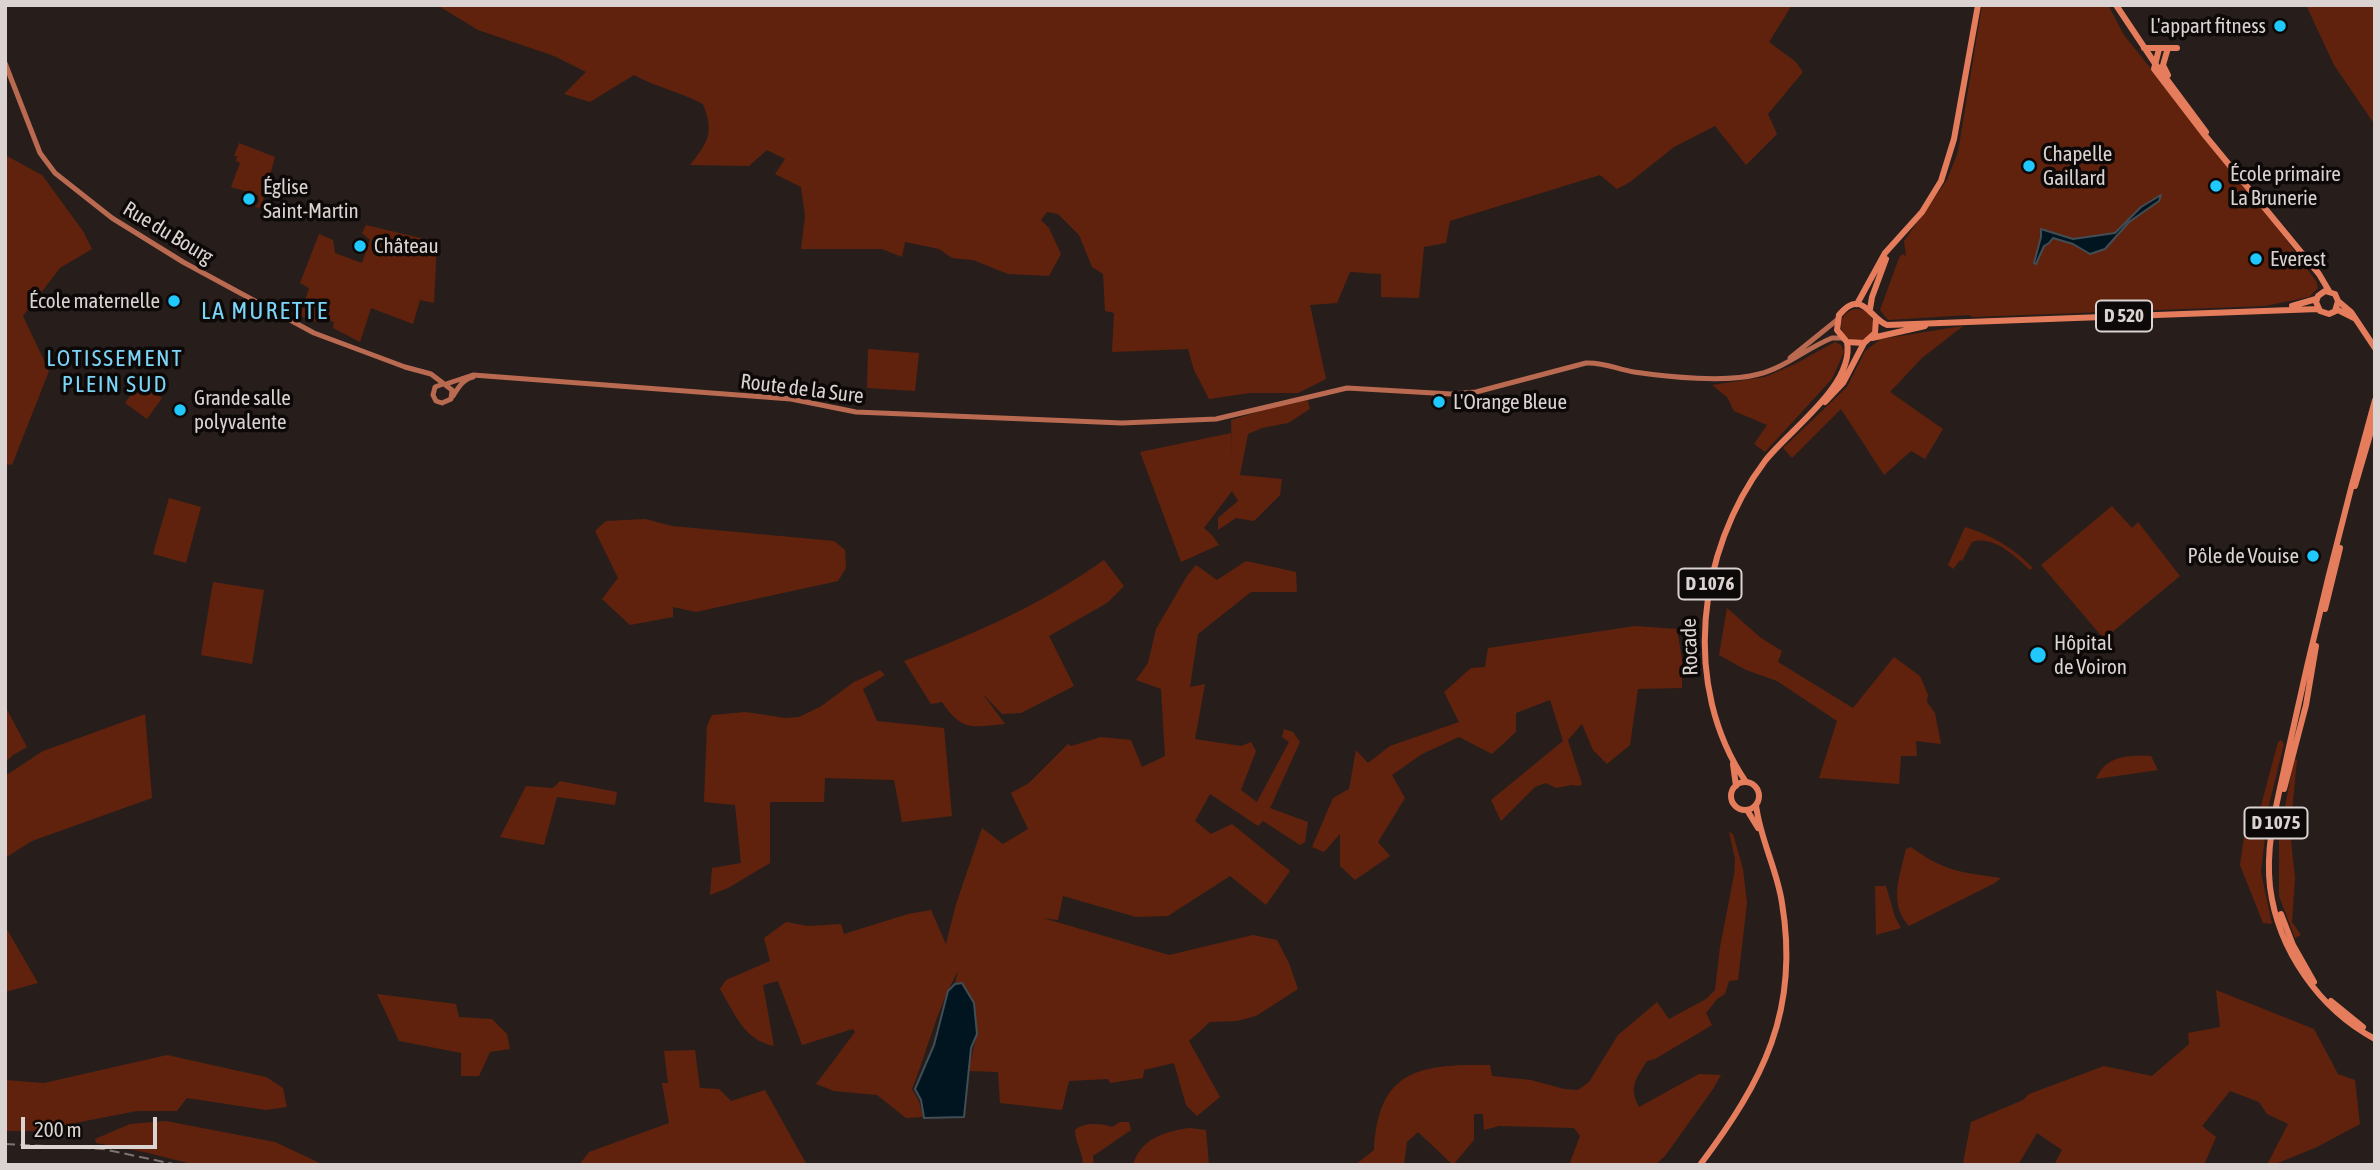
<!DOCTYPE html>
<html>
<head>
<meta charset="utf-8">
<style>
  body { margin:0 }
  #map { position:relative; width:2380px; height:1170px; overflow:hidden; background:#271e1b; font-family:"Asap Condensed",sans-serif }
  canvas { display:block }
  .frame { position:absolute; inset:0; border:7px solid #dad3d1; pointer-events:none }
  .scale { position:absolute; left:21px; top:1117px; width:136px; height:32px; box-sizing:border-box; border:4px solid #dad3d1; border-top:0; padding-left:9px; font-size:21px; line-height:24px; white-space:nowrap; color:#dad3d1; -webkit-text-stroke:5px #0d0908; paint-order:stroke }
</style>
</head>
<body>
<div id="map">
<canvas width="2380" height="1170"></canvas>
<div class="frame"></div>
<div class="scale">200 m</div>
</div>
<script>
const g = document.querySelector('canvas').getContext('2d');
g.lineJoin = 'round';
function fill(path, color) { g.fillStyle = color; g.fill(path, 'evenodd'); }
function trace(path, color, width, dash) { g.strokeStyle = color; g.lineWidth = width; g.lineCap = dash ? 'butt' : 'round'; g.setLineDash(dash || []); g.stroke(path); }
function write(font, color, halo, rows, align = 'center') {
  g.font = font + ' "Asap Condensed",sans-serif'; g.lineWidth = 7; g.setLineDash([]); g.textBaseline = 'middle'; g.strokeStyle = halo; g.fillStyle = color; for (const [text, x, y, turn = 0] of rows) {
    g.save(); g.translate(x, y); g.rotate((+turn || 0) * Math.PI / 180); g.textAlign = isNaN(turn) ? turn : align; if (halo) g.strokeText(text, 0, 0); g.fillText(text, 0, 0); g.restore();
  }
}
fill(new Path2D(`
  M437 5H1792L1769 42 1796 62 1803 72 1768 114 1777 134 1746 165 1715 126 1674 147 1630 182 1617 189 1600 175 1450 221 1446 243 1424 247 1419 298 1381 297V274L1350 272 1337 303 1310 305 1326 379 1298 393H1250L1209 399 1194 370 1188 349 1112 352 1114 313 1105 311 1103 274 1092 267 1079 235 1058 214 1047 212 1041 220 1049 228 1061 254 1049 276 1008 274 973 260 952 258 939 249 905 242 902 257 882 249H801L805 216 801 187 775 174 785 159 767 150 749 166 690 165C709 141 714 133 703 104 680 92 656 87 634 75L590 102 564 94 586 72 554 56 478 30Z
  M1982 5H2108L2124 35 2280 231 2316 281 2318 288 2309 297 2265 306 1972 317 1969 315 1888 320 1880 310 1899 258 1902 254 1906 256 1904 241 1947 180 1958 152Z
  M2306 5H2375V125L2334 65Z
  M239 143 275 157 261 208 255 207 259 202 258 195 231 187 240 163 236 161 237 156H234Z
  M5 155 42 175 83 231 92 249 60 268 23 316 49 371 12 465 5 464Z
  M366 225 437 242 434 303 420 300 413 324 371 308 360 342 333 328 334 322 320 317 317 322 300 316 309 288 300 283 319 234 333 240 335 253 362 263 370 240 362 233Z
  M1841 325a16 16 0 1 1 32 0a16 16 0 1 1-32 0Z
  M1963 326 1922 358 1890 392 1943 429 1925 459 1911 451 1884 475 1841 409 1792 458 1783 448 1847 387 1865 351 1881 339Z
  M1835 342 1841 345 1844 352 1832 379 1765 452 1754 444 1767 425 1734 411 1727 397 1712 385 1765 377 1795 364Z
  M868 349 919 353 915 391 867 388Z
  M140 382 162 398 147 419 125 403Z
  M1307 397 1310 409 1288 423 1262 428 1248 434 1240 475 1282 479 1280 495 1254 521 1236 518 1218 530V518L1238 501 1232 491 1204 528 1212 535 1219 545 1181 562 1140 452 1231 433 1232 458 1231 420Z
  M169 498 201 507 186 563 153 554Z
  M2112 506 2132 528 2138 522 2180 576 2104 639 2041 565Z
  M645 519 672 526 834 541 845 550 846 568 838 581 696 612 673 607V617L630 625 602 599 618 578 595 531 606 521Z
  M1965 527C1992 535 2013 548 2033 568L2030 570C2015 556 1993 535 1972 542L1962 561 1960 560 1953 569 1948 565Z
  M1104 560 1124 586 1107 603 1049 636 1074 686 1021 713 1002 714 982 693 1005 724C972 727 962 732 942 702L931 704 904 661C974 634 1043 604 1104 560Z
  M1246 561 1296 572 1297 592H1251L1198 634 1190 687 1205 684 1195 739 1241 746 1251 742 1256 751 1241 790 1257 802 1289 742 1282 737 1284 729 1293 732 1300 742 1270 808 1308 822 1305 842 1300 845 1263 821 1258 826 1210 794 1195 821 1211 834 1232 824 1290 871 1266 905 1230 876 1168 916 1136 917 1063 896 1058 920 1043 918 1169 955 1253 935 1277 940 1289 963 1298 989 1256 1016 1237 1021 1210 1022 1189 1041 1220 1097 1197 1116 1186 1105 1174 1063 1144 1070 1143 1078 1110 1083 1108 1079 1069 1081 1062 1110 1000 1103 998 1072 968 1071 977 1034 962 983 955 984 958 971C937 1008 928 1049 912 1089L919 1101 923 1117 906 1118 877 1095 834 1091 816 1084 855 1032 853 1029 802 1045 778 981 763 985 774 1046C744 1040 735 1014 720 989L726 980 770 961 764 938 786 922 808 926 841 924 844 934 908 914 931 910 946 944 956 904 982 828 1003 844 1028 829 1011 793 1029 783 1068 744 1071 746 1101 737 1131 740 1142 767 1165 756 1161 689 1136 680 1148 663 1156 629 1187 576 1196 565 1217 580Z
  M213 582 264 590 252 664 201 655Z
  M1727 608 1761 638 1782 651 1778 662 1853 708 1894 657 1920 676 1928 695 1927 702 1935 713 1941 744 1916 741 1917 756H1901L1899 784 1819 778 1837 721 1777 681 1746 670 1719 655Z
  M1635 626 1677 629 1682 659V688L1638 689 1630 745 1607 764 1593 750 1582 724 1568 740 1582 784 1580 786 1572 785 1556 788 1546 783 1535 787 1501 821 1491 800 1563 741 1550 700 1516 713V732L1492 754 1459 737 1422 754 1392 775 1405 798 1378 842 1390 856 1355 880 1340 866V834L1324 852 1312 847 1333 798 1349 789 1356 750 1368 763 1390 746 1459 722 1444 692 1471 668 1485 667 1488 648Z
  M880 670 885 675 863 689 877 721 944 728 952 816 902 822 894 780 825 778 824 802H770V863L728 888 710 895 712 868 741 863 735 805 704 802 707 726 712 715 746 712 785 718 799 717 820 707 854 682Z
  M5 706 27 747 13 755 5 763Z
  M145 714 152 798 32 841 5 858V776L43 751Z
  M2281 740 2284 744 2268 809 2261 872 2272 924 2263 923 2240 865 2246 822 2256 819 2259 813 2278 742Z
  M2151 756 2158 770 2096 779C2106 755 2129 755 2151 756Z
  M2294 759 2297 760 2290 832 2295 878 2292 922 2301 935 2295 938 2279 896V839Z
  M560 781 617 792 615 805 557 797 544 845 500 837 526 786 553 788Z
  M1729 832 1733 834 1743 869 1747 903 1738 980 1729 981 1725 994 1717 999 1706 1013 1712 1025 1655 1059 1647 1061C1636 1079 1628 1087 1639 1107L1699 1074 1721 1075 1713 1089 1665 1156 1655 1165H1569L1580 1136 1574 1128 1499 1126 1484 1130 1483 1114H1474V1140L1453 1165 1418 1132 1407 1142 1404 1165H1355L1374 1150C1378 1069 1420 1064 1490 1065L1492 1076 1531 1080 1564 1089 1578 1090 1589 1082 1618 1035 1657 1002 1669 1019 1706 999 1715 990 1720 947 1734 875 1735 859Z
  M1911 847C1945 872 1961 872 2001 878L1995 883 1909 926C1888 904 1900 875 1906 849Z
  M1875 886H1886L1895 917 1901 928 1876 935Z
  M5 926 38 983 5 992Z
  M2216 990 2314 1029 2338 1074 2355 1080 2360 1124 2317 1147 2273 1165H2267L2288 1124 2267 1114 2259 1102 2230 1091 2202 1126 2216 1137 2204 1165H2054L2062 1150 2037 1133 2018 1165H1967L1963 1163 1971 1122 2023 1100 2029 1094 2104 1066 2152 1076 2189 1044 2188 1033 2220 1027Z
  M377 994 456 1004 459 1017 492 1019 507 1034 510 1049 490 1052 479 1076H461V1053L399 1041Z
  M695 1050 700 1088 719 1089 731 1101 765 1090 807 1165H579L589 1152 669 1123 662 1083H668L664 1051Z
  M167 1055 266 1077 283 1088 287 1107 266 1110 187 1098 177 1111H137L34 1131H5V1080L44 1083Z
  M166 1121 275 1142 324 1165H196L144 1152 96 1143 95 1139 130 1124Z
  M1120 1122H1129L1131 1130 1093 1156 1094 1165H1083C1083 1152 1075 1143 1075 1130 1084 1122 1101 1123 1112 1127Z
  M1190 1128 1206 1130 1209 1165H1133C1140 1139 1165 1131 1190 1128Z`), '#60220d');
const water = new Path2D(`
  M2161 195 2159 201 2129 222 2105 249 2090 254 2073 244 2053 238 2049 243 2044 246 2036 264 2034 263 2041 237V229L2073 239 2115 233 2141 207Z
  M962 983 974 1003 977 1034 971 1048 964 1117 924 1118 921 1100 915 1089 934 1045 948 991 955 984Z`);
fill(water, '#001520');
trace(water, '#414e55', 2);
trace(new Path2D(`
  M5 63 40 153 55 173 112 218 183 262 314 333 405 367 431 374 452 390 451 399 442 403 436 401 433 395 435 387 443 384
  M1790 358 1837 320
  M446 384 473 375 791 399 856 412 1122 423 1216 419 1347 388 1451 394 1476 392 1586 363C1603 362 1617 369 1634 372 1668 377 1727 383 1759 374 1786 367 1807 348 1832 338H1842
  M453 396C458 388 463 379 473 377`), '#ba6a51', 5);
trace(new Path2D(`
  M2116 5 2154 62 2206 132
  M2144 48H2177
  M2168 48 2163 65 2168 75
  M2159 49 2154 69 2203 133 2319 274 2329 291
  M2338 301 2351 312 2375 348
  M1857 304 1885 253 1922 212 1941 181 1954 139 1978 5
  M2292 306 2316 299
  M1870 309 1872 297 1886 259
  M2335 311 2338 301 2335 294 2325 291 2318 296 2316 302 2320 311 2329 314 2338 310 2354 318
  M1876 318 1875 333 1864 343 1847 342 1837 330 1839 315C1862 287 1870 319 1887 325L2318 309
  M1872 338 1925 326
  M2375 400C2342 518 2313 636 2287 756 2278 800 2265 842 2270 887 2278 950 2319 1009 2375 1039
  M1825 402 1843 383 1864 343
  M2355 486 2375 418
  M2325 609 2340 548
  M1733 764 1736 786
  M1746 782C1681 687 1697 551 1765 461 1789 430 1855 385 1847 342
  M1731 796a14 14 0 1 1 28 0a14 14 0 1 1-28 0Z
  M2284 789 2306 705 2316 646
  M1747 810 1758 828
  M2281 914 2293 945 2314 982
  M2331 1001 2363 1027
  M1700 1165C1763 1081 1800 1011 1782 903 1777 869 1760 839 1756 805`), '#e57d5d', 6);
trace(new Path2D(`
  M5 1144 103 1149 178 1165`), '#7c7472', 2, [10, 5]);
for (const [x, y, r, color] of [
  [2280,26,7,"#20c9fd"],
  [2029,166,7,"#20c9fd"],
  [2216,186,7,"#20c9fd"],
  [249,199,7,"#20c9fd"],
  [360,246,7,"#20c9fd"],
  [2256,259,7,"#20c9fd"],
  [174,301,7,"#20c9fd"],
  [1439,402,7,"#20c9fd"],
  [180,410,7,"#20c9fd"],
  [2313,556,7,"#20c9fd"],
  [2038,655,9,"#20c9fd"]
]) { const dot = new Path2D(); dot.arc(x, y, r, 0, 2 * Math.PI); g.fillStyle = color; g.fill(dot); trace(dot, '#0d0908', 2.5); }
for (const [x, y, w] of [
  [2124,316,56],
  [1710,584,63],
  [2276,823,63]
]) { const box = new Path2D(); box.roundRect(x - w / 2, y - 15.5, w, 31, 5); g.fillStyle = '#0d0908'; g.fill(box); trace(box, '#dad3d1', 2); }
write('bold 19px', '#dad3d1', null, [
  ["D 520",2124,316],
  ["D 1076",1710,584],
  ["D 1075",2276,823]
]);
write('21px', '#dad3d1', '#0d0908', [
  ["L'appart fitness",2266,26,"right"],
  ["Chapelle",2043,154],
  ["Gaillard",2043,178],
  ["École primaire",2230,174],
  ["La Brunerie",2230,198],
  ["Église",263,187],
  ["Saint-Martin",263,211],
  ["Château",374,246],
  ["Everest",2270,259],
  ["École maternelle",160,301,"right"],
  ["Grande salle",194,398],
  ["polyvalente",194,422],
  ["L'Orange Bleue",1453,402],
  ["Pôle de Vouise",2299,556,"right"],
  ["Hôpital",2054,643],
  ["de Voiron",2054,667]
], 'left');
write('21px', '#dad3d1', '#0d0908', [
  ["Rue du Bourg",168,233,31],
  ["Route de la Sure",802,389,7],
  ["Rocade",1690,647,-92]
]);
g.letterSpacing = '2px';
write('23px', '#7bd5f9', '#0d0908', [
  ["LOTISSEMENT",115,359],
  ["PLEIN SUD",115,385]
]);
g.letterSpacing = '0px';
g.letterSpacing = '2px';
write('24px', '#7bd5f9', '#0d0908', [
  ["LA MURETTE",265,311]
]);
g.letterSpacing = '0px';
</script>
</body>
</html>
